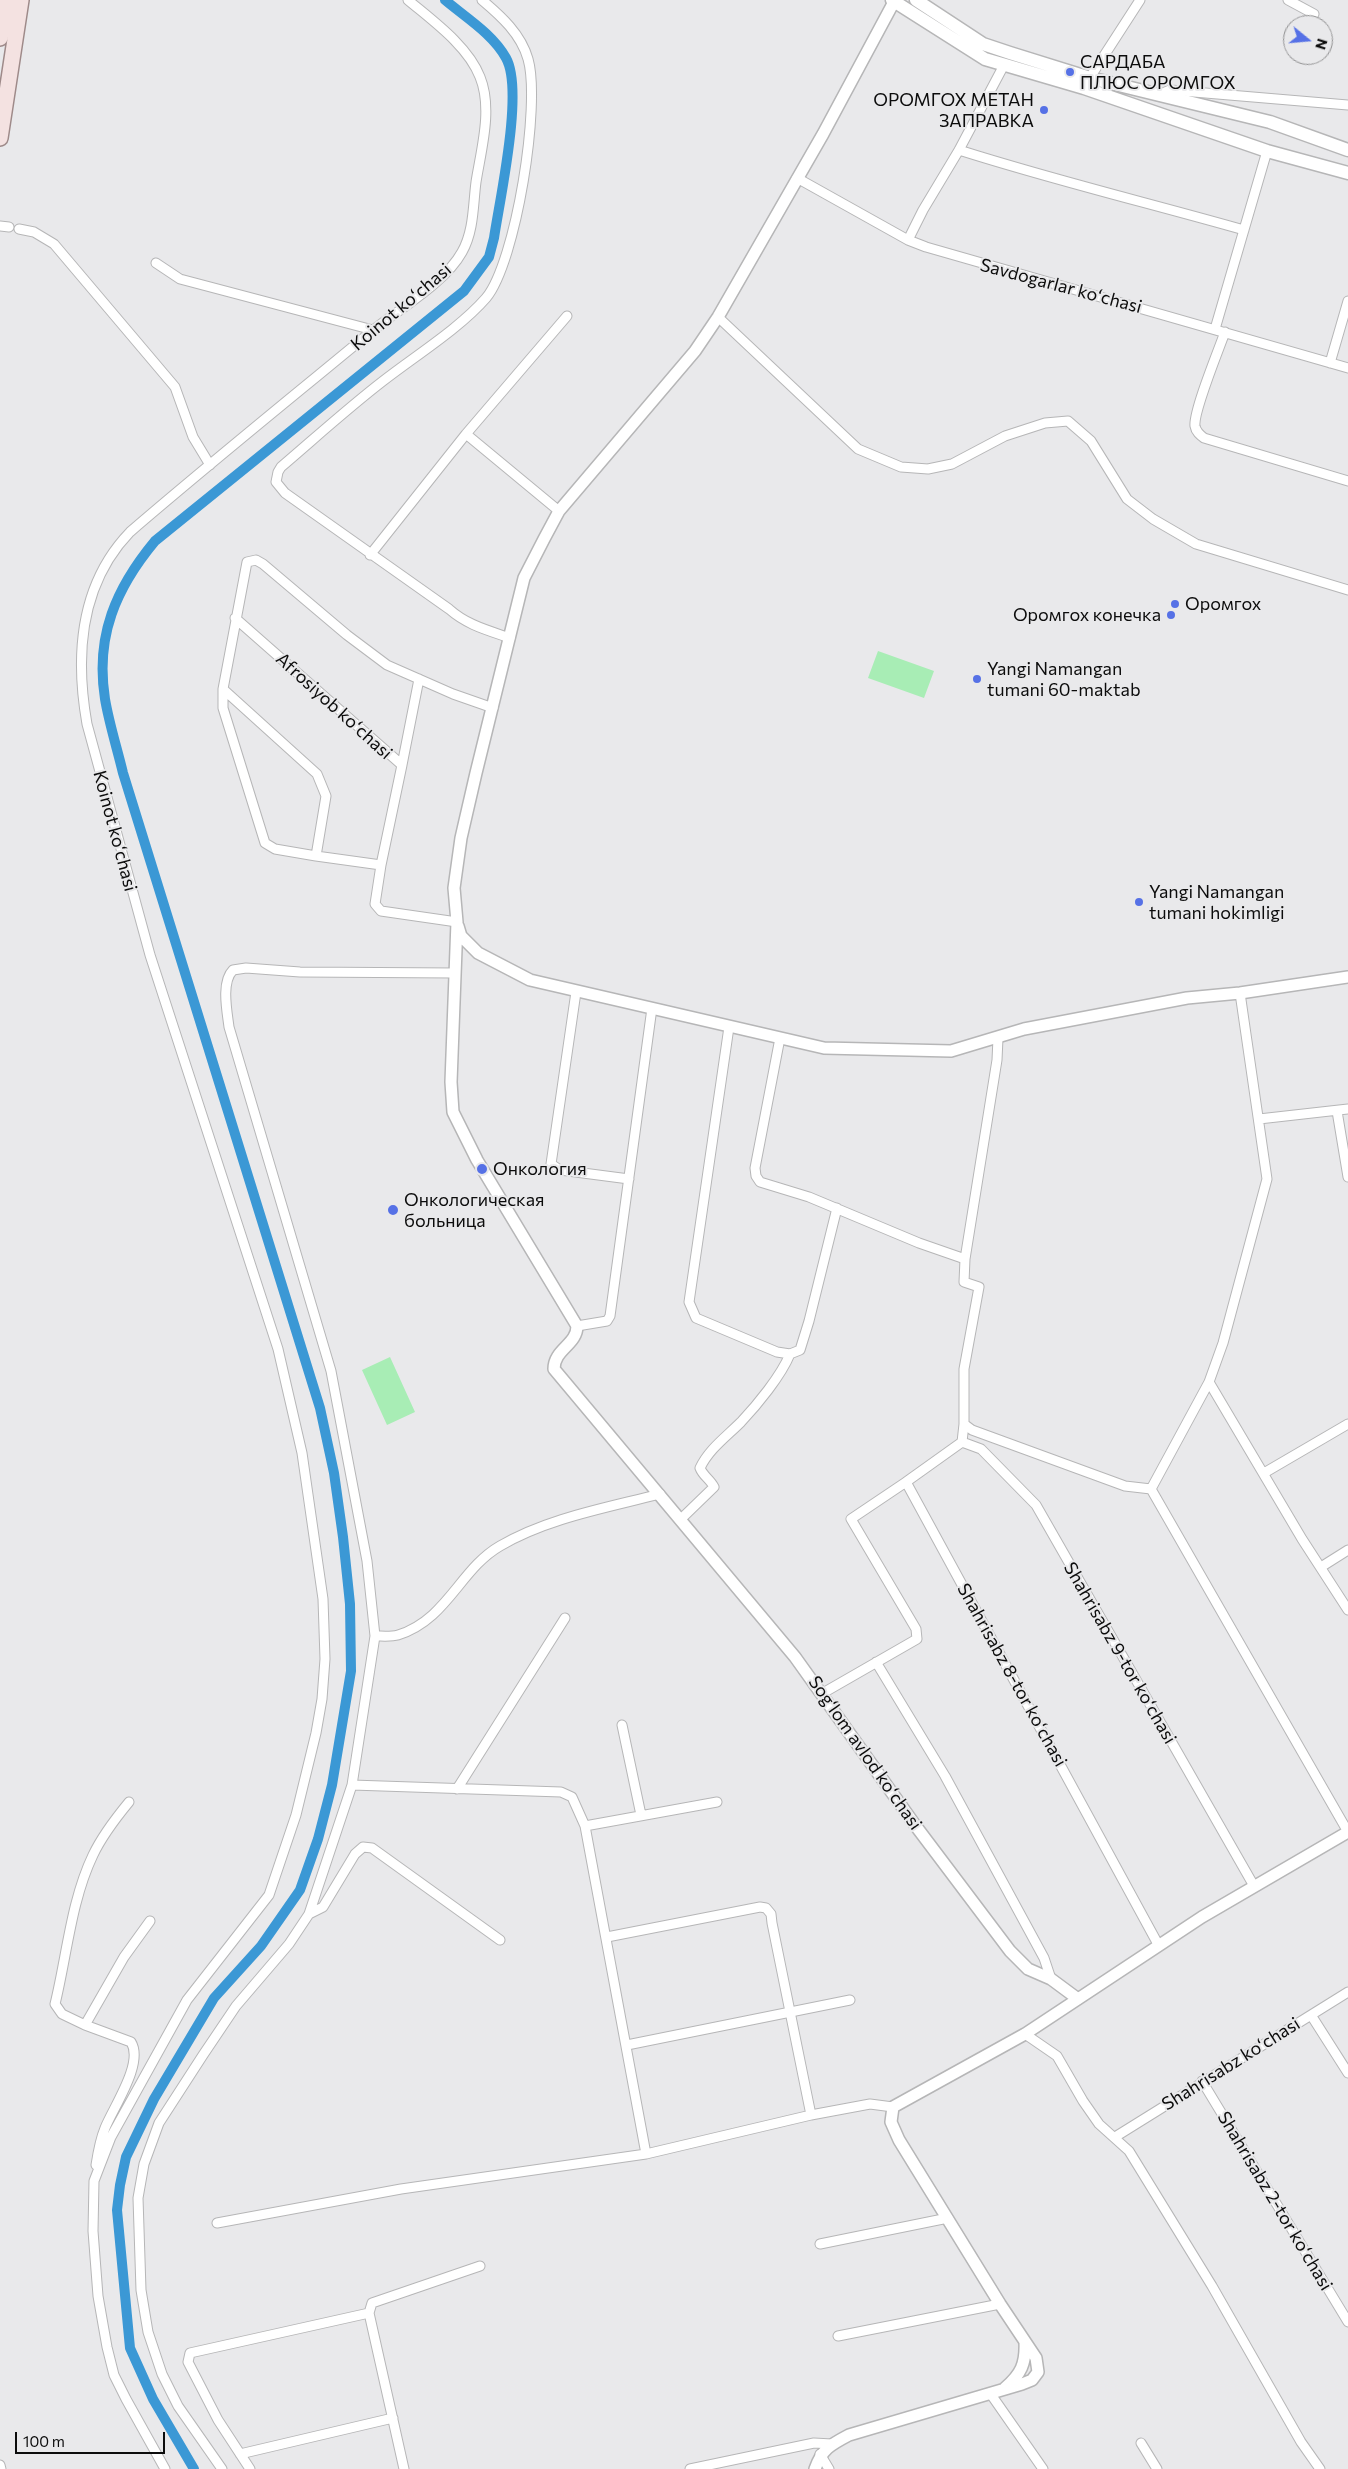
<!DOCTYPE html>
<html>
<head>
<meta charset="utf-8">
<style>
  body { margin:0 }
  #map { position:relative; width:1348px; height:2469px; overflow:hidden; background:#e9e9eb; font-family:Commissioner,sans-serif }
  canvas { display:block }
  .north { position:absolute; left:1283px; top:15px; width:50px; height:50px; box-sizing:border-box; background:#e9e9eb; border:1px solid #919192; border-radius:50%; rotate:107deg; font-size:14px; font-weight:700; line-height:20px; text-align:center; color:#0c0c0c }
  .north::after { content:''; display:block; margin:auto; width:18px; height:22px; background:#5671e6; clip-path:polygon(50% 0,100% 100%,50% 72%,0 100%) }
  .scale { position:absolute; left:15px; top:2432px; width:150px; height:22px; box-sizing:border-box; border:2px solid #0c0c0c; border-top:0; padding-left:6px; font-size:15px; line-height:18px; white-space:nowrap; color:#0c0c0c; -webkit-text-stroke:4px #e9e9eb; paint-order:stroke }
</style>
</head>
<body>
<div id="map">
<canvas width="1348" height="2469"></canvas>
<div class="north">N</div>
<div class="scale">100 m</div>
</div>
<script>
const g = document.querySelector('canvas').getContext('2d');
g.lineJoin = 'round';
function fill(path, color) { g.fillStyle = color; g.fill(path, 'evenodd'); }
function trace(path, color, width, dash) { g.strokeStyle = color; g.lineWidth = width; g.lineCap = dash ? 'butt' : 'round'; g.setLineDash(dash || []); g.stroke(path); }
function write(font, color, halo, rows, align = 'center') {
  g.font = font + ' Commissioner,sans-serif'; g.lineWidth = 4; g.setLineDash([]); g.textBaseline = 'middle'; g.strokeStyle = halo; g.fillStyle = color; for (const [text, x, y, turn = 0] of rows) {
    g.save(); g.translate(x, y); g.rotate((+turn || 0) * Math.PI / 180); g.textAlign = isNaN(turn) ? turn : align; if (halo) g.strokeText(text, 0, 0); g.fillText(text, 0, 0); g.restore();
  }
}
fill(new Path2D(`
  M878 651 934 671 924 698 868 678Z
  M390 1357 415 1412 387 1425 362 1370Z`), '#a8edb5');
trace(new Path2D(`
  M194 2469 153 2399 130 2348 117 2210 120 2185 126 2157 154 2099 214 1998 261 1946 300 1890 318 1839 332 1785 351 1671 350 1604 343 1537 334 1473 320 1408 123 773C117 748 109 723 105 699 95 636 116 588 155 541L464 291 489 257 494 238C500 198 524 90 506 58 493 34 465 17 445 0`), '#3b98d5', 10);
const minor = new Path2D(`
  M482 0C501 16 521 34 528 59 541 104 516 262 486 298 460 328 415 356 383 381 348 408 315 438 281 467L278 472 276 482 285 493 449 609C467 625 487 630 510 638
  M1288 0 1314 14
  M1087 82 1140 0
  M1158 95 1170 90 1348 105
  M959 150C1053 180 1149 203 1244 230
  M797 178 908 240 926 247 1348 368
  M0 226 9 227
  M19 229 34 232 54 244 175 387 193 437 210 465
  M908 240 923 210 959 150 1004 65
  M156 263 180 279 373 330
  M718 317 858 449 901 467 928 469 952 464 1005 436 1045 423 1068 421 1091 441 1127 499 1153 519 1196 544 1348 590
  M1215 329 1267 151
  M1225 332C1219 349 1193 412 1195 426 1196 432 1200 435 1204 438L1348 481
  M1330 363 1348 301
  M466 434 559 511
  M370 555 466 434 567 316
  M235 618 402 765 381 865
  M223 689V708L265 843 275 849 316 856
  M402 765 419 679
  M457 922 381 911 375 904 381 865 316 856 326 796 317 774 223 689 247 562 256 560 263 564 347 635 387 665 453 694 493 708
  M576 992 551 1164 560 1170 629 1179
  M729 1027 689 1302 696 1318 777 1352 790 1354 800 1350 809 1321 837 1208
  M780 1038 755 1168 756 1176 760 1182 809 1197 919 1243 965 1259
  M998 1038 997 1060 965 1259 964 1282 979 1287 964 1369V1424L972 1430 1125 1486 1151 1489
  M1337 1111 1348 1177
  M1259 1119 1348 1109
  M577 1326 607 1321 610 1316 652 1008
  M1209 1382 1302 1539 1348 1610
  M964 1424 962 1442 906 1482 1159 1946
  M962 1442 981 1449 1036 1505 1254 1886
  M1264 1473 1348 1424
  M1151 1489 1209 1382 1223 1343 1267 1179 1240 993
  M1151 1489 1348 1832
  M682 1518 714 1487C710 1479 703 1476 700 1468 709 1449 726 1437 741 1422 757 1405 781 1376 790 1354
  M1321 1567 1348 1550
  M375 1636C382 1636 391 1637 398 1635 447 1620 460 1569 500 1546 548 1518 606 1508 660 1494
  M876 1662 945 1776 1044 1958 1051 1979
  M823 1693 917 1639 916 1629 851 1519 906 1482
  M622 1725 641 1815
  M352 1785 561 1792 572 1797 585 1826 646 2154
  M457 1789 565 1618
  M585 1826 717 1802
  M309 1914 323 1907 355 1854 363 1847 372 1848 500 1940
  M607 1937 760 1907 766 1908 771 1914 772 1923 811 2115
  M1311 2015 1348 2073
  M85 2025 62 2014 55 2004C67 1955 71 1901 93 1855 102 1836 115 1819 129 1802
  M1025 2034 1057 2056 1083 2101 1099 2124 1129 2151 1212 2286 1301 2442 1320 2469
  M627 2045 850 2000
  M1202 2081 1348 2322
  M1115 2137 1348 1992
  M96 2165C98 2152 100 2140 105 2128 114 2106 144 2063 131 2042L85 2025 124 1957 150 1921
  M217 2223 401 2189 646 2154 811 2115 870 2104 893 2107
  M820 2244 948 2218
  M838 2336 1000 2304
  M990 2393 1043 2469
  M1141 2443 1157 2469
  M240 2454 393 2418
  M820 2454 829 2469
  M0 2465 1 2469
  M165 2469 126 2399 114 2375 107 2347 98 2296 93 2231 94 2181 111 2137 187 2000 269 1895 296 1815 316 1733 322 1699 325 1659 323 1599 302 1453 278 1349 150 955 87 724C75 656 79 585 130 532 209 464 291 398 372 331 399 309 445 283 462 252 474 231 473 205 476 182 481 150 493 109 480 77 468 46 433 21 408 0
  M222 2469 178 2406 162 2374 148 2332 141 2290 138 2198 144 2164 159 2123 203 2055 236 2006 289 1944 309 1914 352 1785 375 1636 367 1561 331 1371 229 1027C227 1011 221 982 233 970L246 968 300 972 455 973
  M250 2469 218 2420 188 2362 190 2353 369 2313
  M404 2469 369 2313 372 2303 480 2266
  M690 2469 814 2443 832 2444`);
const tertiary = new Path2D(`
  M895 0 823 134 718 317 695 351 559 511 544 539 524 578 476 773 461 838 454 888 457 922 451 1082 453 1112 477 1160 577 1326C577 1345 554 1349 554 1369L795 1657 915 1825 1010 1951 1028 1969 1051 1979 1078 1999
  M458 926 461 936 478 953 530 980 824 1048 951 1051 1024 1029 1187 998 1240 993 1348 977
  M1005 2388C1021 2374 1026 2364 1025 2342
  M815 2469C822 2449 830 2445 849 2435L1022 2384 1032 2380 1038 2372 1036 2358 1000 2304 899 2140 891 2122 893 2107 1025 2034 1202 1917 1348 1832`);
const secondary = new Path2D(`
  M892 0 985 59 1084 88 1267 151 1348 173
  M916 0 983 44 1010 53 1090 78 1270 122 1348 150`);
const primary = new Path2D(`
  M0 38 6 0
  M0 138 21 0`);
trace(minor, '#b6b6b7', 11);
trace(tertiary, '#b6b6b7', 14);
trace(secondary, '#b6b6b7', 15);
trace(primary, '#9e8a89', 18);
trace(minor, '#fff', 9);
trace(tertiary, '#fff', 11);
trace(secondary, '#fff', 12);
trace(primary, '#f4e2e1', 15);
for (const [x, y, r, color] of [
  [1070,72,5,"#5671e6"],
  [1044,110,5,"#5671e6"],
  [1175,604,5,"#5671e6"],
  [1171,615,5,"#5671e6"],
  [977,679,5,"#5671e6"],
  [1139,902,5,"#5671e6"],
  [482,1169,6,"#5671e6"],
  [393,1210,6,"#5671e6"]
]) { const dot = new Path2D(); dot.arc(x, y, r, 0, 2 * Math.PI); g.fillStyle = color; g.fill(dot); trace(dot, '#e9e9eb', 2); }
write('18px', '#0c0c0c', '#e9e9eb', [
  ["САРДАБА",1080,62],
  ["ПЛЮС ОРОМГОХ",1080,83],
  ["ОРОМГОХ МЕТАН",1034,100,"right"],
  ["ЗАПРАВКА",1034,121,"right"],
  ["Оромгох",1185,604],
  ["Оромгох конечка",1161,615,"right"],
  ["Yangi Namangan",987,669],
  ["tumani 60-maktab",987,690],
  ["Yangi Namangan",1149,892],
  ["tumani hokimligi",1149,913],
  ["Онкология",493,1169],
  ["Онкологическая",404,1200],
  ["больница",404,1221]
], 'left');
write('18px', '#0c0c0c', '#e9e9eb', [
  ["Savdogarlar koʻchasi",1061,286,15],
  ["Koinot koʻchasi",401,307,-40],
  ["Afrosiyob koʻchasi",334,706,42],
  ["Koinot koʻchasi",115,831,75],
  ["Shahrisabz 9-tor koʻchasi",1120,1653,60],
  ["Shahrisabz 8-tor koʻchasi",1012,1675,61],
  ["Sogʻlom avlod koʻchasi",865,1753,55],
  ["Shahrisabz koʻchasi",1231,2064,-32],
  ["Shahrisabz 2-tor koʻchasi",1275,2201,59]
]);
</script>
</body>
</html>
